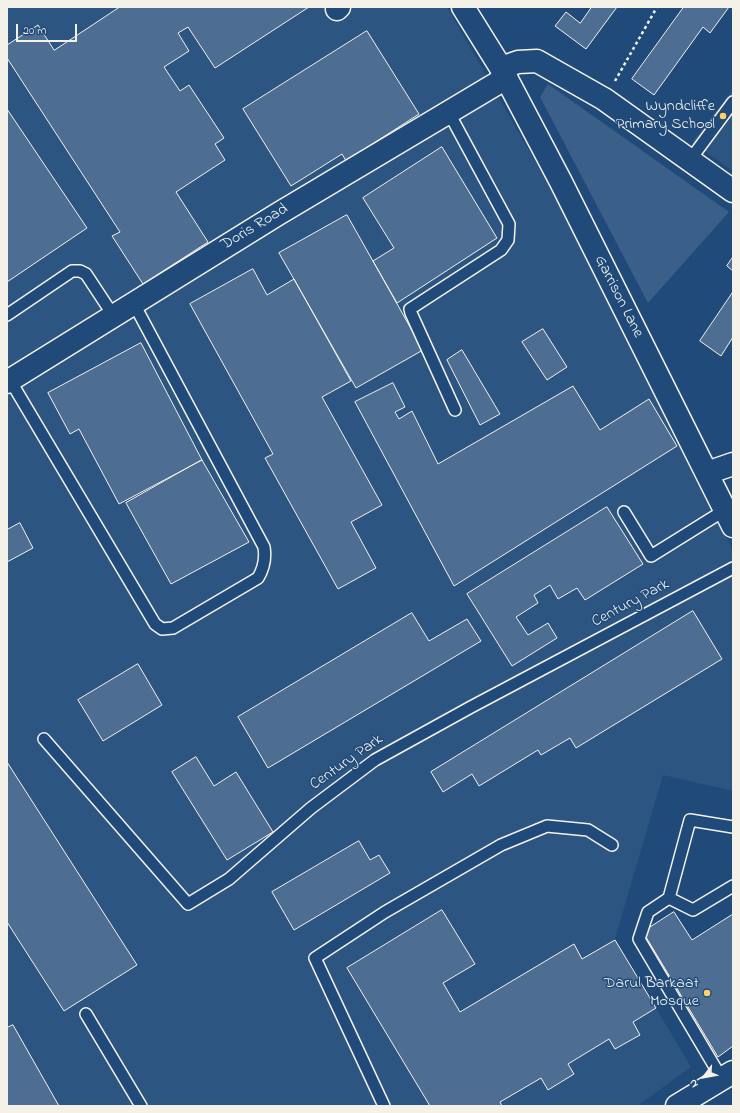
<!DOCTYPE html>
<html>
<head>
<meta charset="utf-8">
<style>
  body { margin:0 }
  #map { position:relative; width:740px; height:1113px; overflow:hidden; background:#1f4a7a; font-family:"Indie Flower",sans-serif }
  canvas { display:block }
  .frame { position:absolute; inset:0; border:8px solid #f4f1e8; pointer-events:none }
  .north { position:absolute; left:684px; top:1057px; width:40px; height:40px; -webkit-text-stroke:3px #1f4a7a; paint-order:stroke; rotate:238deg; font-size:11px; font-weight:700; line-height:16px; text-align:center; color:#f4f1e8 }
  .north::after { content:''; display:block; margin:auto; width:14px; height:18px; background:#f4f1e8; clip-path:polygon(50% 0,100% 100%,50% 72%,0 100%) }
  .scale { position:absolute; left:16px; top:24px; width:61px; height:18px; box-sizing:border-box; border:2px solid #f4f1e8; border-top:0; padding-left:5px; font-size:12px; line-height:14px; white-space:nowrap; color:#f4f1e8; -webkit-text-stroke:3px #1f4a7a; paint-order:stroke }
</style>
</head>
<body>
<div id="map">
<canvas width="740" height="1113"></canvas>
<div class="frame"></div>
<div class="north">N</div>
<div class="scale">20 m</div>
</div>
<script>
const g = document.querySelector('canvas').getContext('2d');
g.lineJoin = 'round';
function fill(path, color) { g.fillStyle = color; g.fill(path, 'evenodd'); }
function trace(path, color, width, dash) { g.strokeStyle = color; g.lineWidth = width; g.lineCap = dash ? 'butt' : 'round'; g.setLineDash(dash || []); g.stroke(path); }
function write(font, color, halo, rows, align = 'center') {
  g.font = font + ' "Indie Flower",sans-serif'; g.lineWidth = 3; g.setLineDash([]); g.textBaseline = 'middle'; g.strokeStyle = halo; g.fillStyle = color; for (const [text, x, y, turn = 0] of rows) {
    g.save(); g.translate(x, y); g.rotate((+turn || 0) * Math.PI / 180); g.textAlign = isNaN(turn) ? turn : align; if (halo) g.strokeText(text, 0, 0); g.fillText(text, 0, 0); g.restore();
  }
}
fill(new Path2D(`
  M7 7H447L548 184 708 492 733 552V791L663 775 615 939 691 1067 637 1106H7Z
  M733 89V171L692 142Z`), '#2d5581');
fill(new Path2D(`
  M548 84 729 212 648 303 540 97Z`), '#3a5f88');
const building = new Path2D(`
  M120 7H309L215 68 188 27 178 33 189 51 164 67 180 91 189 85 224 138 215 144 225 160 176 192 208 242 143 284 112 236 120 232 7 58V45L38 25 54 50Z
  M592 7H617L586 49 555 26 566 12 580 23Z
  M684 7H729L710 33 703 27 654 95 632 79Z
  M367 31 419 114 346 161 342 154 291 186 243 109Z
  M7 109 87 228 7 282Z
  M442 147 497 238 397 303 373 261 394 248 363 198Z
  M347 215 423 350 356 388 279 253Z
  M733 257V271L727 266Z
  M253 269 267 295 294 279 351 381 322 397 382 505 351 522 376 568 338 589 265 458 273 454 190 304Z
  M733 292V337L721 356 700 341Z
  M543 329 567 367 547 380 522 342Z
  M141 343 202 460 119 504 79 429 70 434 48 393Z
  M462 350 500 414 480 425 447 360Z
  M393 383 405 407 395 412 399 419 412 411 438 464 573 386 600 430 649 399 677 446 454 586 355 402Z
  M202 460 249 542 171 584 126 503Z
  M607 507 643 564 585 600 577 588 558 599 550 585 534 595 538 603 516 617 528 635 548 623 557 638 512 666 467 594Z
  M20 523 33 548 7 562V530Z
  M693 611 722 659 576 748 570 738 541 755 538 750 479 786 472 774 443 792 431 772Z
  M412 613 429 641 467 619 481 641 268 768 238 717Z
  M138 664 162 705 103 741 78 700Z
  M196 757 214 786 236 772 273 832 227 860 172 772Z
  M7 762 137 965 64 1011 7 922Z
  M359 841 370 860 379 855 390 873 294 930 272 892Z
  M442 910 475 964 443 983 460 1012 574 944 582 959 615 940 656 1008 633 1022 640 1035 615 1049 609 1039 568 1064 574 1074 548 1090 541 1078 500 1102 502 1106H430L347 968Z
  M674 912 692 940 733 914V1046L718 1057 643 932Z
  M13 1025 59 1106H7V1028Z`);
fill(building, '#4d6e92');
trace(building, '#f4f1e8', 1);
const service = new Path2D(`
  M449 113 509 224 508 240 501 250 410 309 411 313 455 410
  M690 160 733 102
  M7 315 72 271H80L86 274 113 315
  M10 380 155 624 162 629 173 628 258 578C264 568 266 559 264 547L133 302
  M624 512 651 556 725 510
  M44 739 188 904 229 879 311 808 375 760 471 707 733 568
  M669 898 693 910 733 886
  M86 1014 141 1106
  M722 1079 639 939 648 912 669 898 690 820 733 827
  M384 1106 315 958 385 912 501 845 547 826 588 830 612 845`);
const minor = new Path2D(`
  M337 9 339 7
  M7 382 278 214 506 78
  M707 473 733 464
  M677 1106 733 1072`);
const tertiary = new Path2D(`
  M501 68 561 182 733 526`);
const secondary = new Path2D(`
  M463 7 501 68 518 62 537 61 604 99 733 191`);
trace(service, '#f4f1e8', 14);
trace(minor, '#f4f1e8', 25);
trace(tertiary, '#f4f1e8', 25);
trace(secondary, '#f4f1e8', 25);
trace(new Path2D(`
  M615 81 657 7`), '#f4f1e8', 2.5, [3, 3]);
trace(service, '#1f4a7a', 11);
trace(minor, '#1f4a7a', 22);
trace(tertiary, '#1f4a7a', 22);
trace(secondary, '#1f4a7a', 22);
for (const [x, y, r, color] of [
  [723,116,4,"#ffd166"],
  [707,993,4,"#ffd166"]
]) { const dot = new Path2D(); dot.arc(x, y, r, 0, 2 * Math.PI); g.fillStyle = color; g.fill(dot); trace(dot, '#1f4a7a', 1.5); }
write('16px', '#f4f1e8', '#1f4a7a', [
  ["Wyndcliffe",715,107],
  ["Primary School",715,125],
  ["Darul Barkaat",699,984],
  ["Mosque",699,1002]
], 'right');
write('16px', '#f4f1e8', '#1f4a7a', [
  ["Doris Road",255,228,-31],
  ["Garrison Lane",618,297,63],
  ["Century Park",631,604,-28],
  ["Century Park",347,763,-35]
]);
</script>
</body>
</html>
